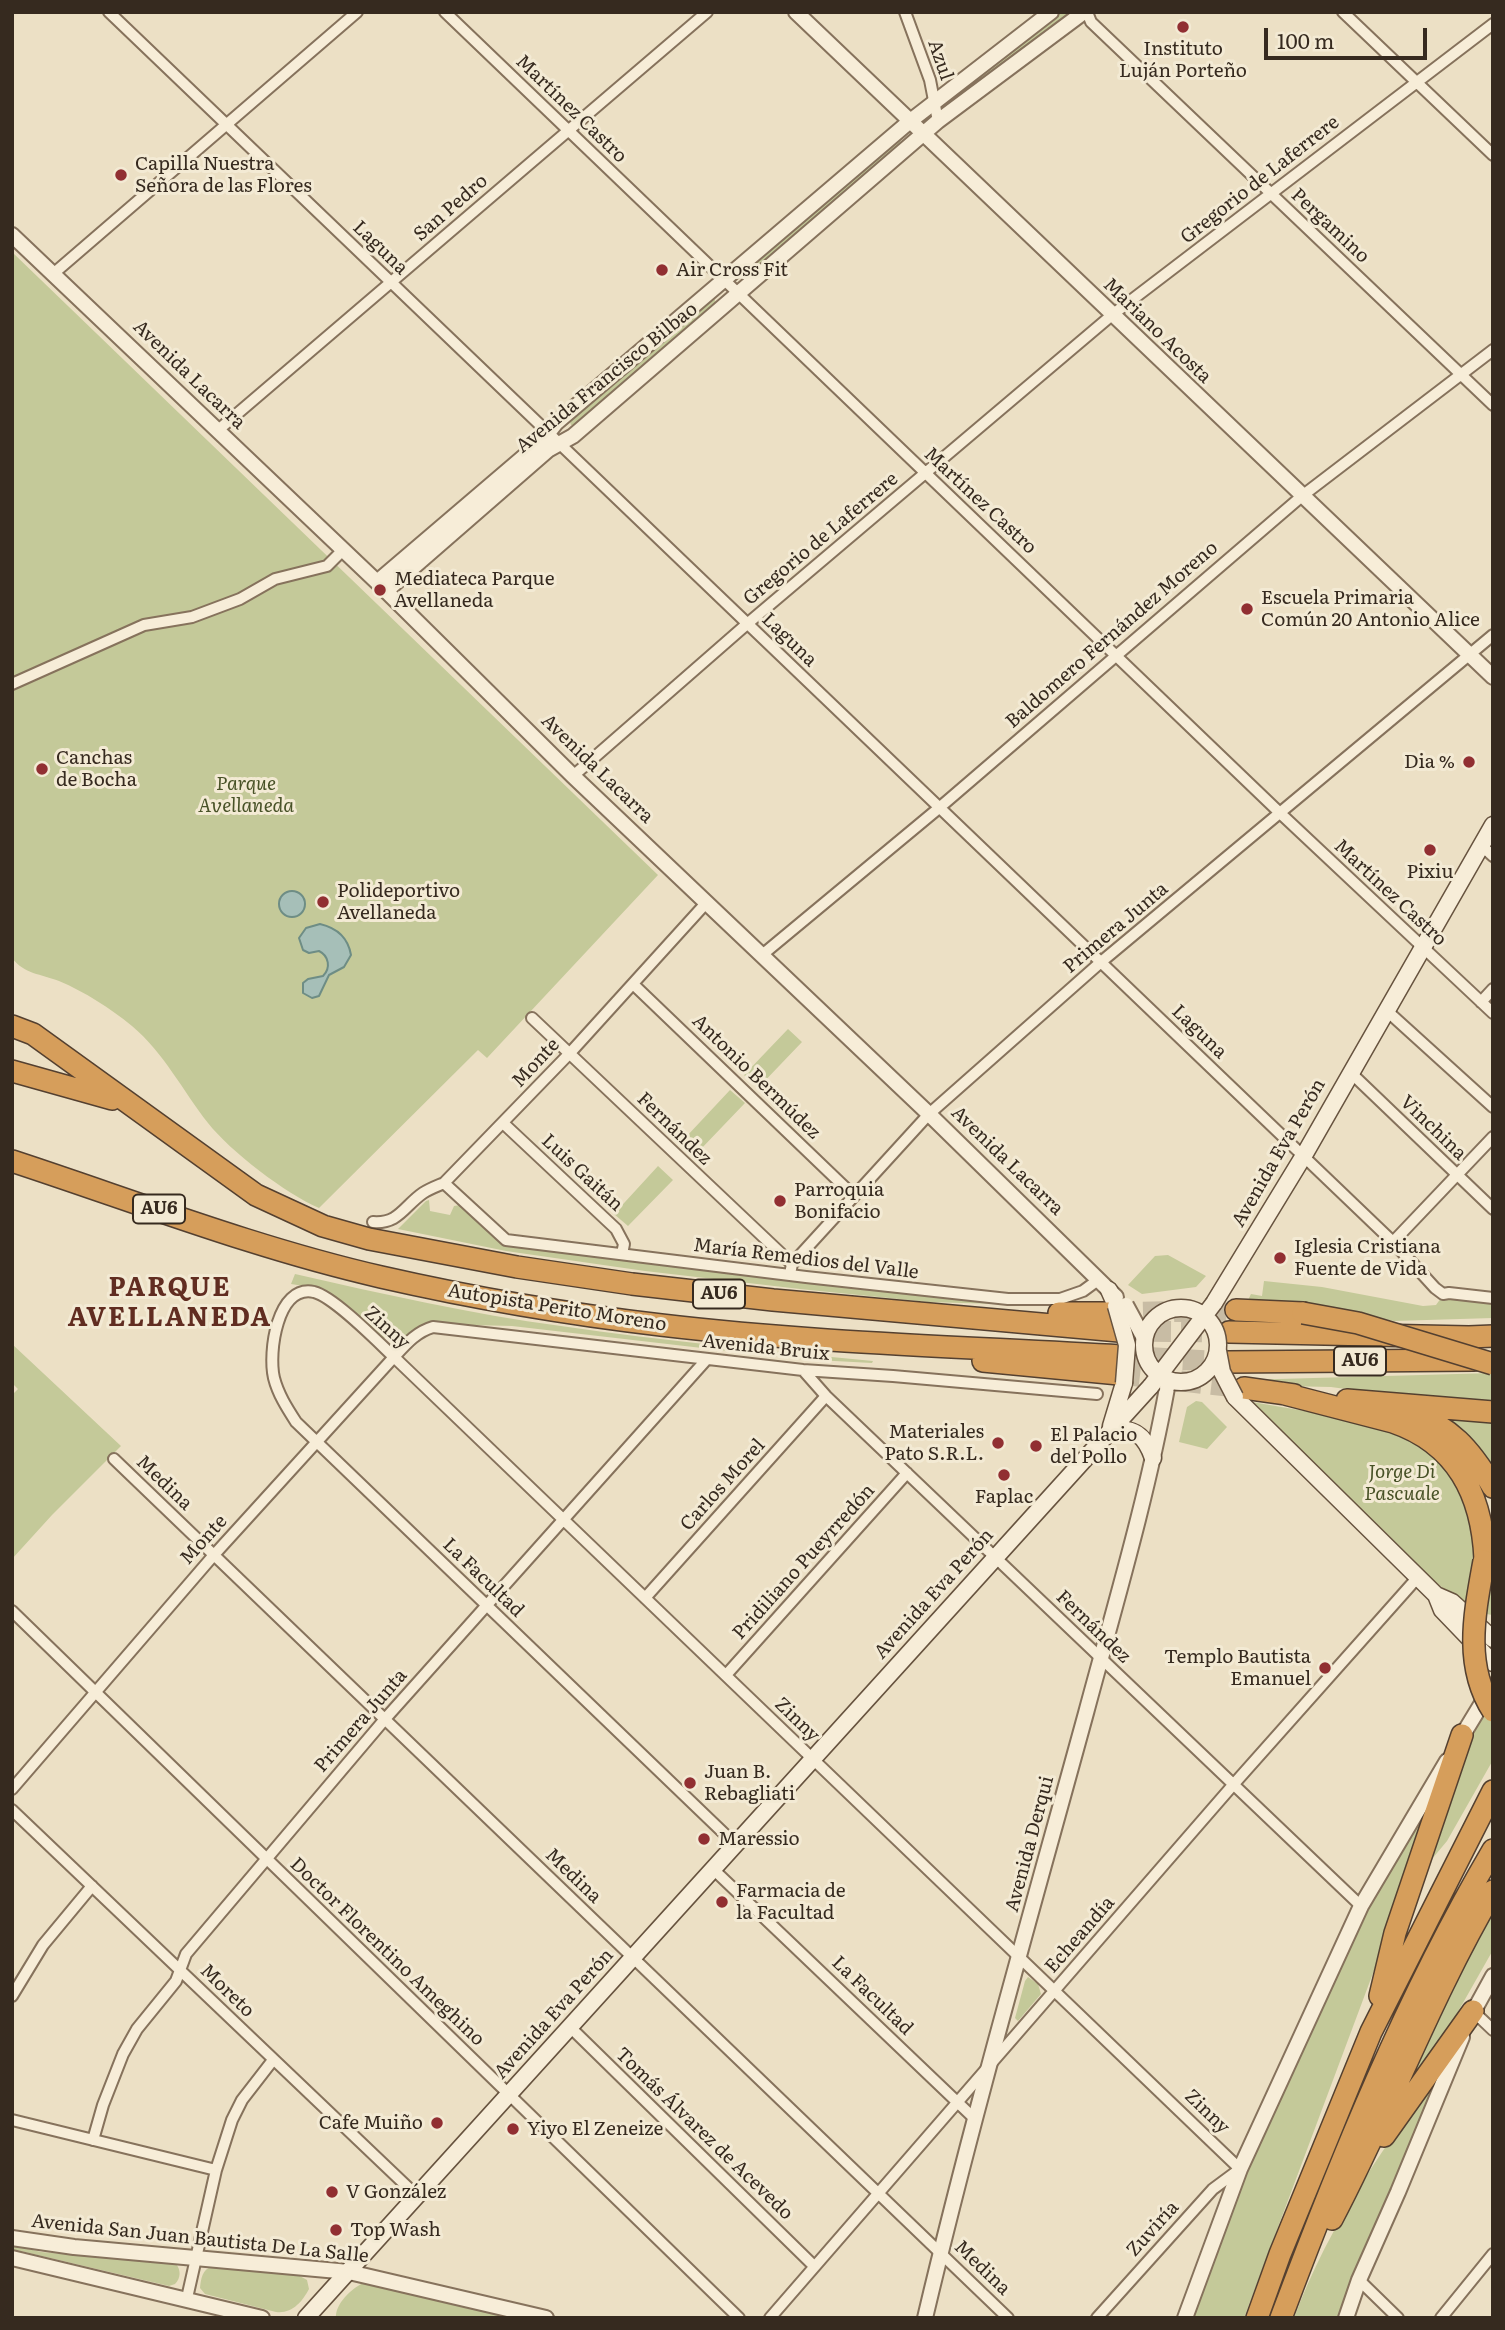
<!DOCTYPE html>
<html>
<head>
<meta charset="utf-8">
<style>
  body { margin:0 }
  #map { position:relative; width:1505px; height:2330px; overflow:hidden; background:#ece0c5; font-family:Literata,serif }
  canvas { display:block }
  .frame { position:absolute; inset:0; border:14px solid #362a1f; pointer-events:none }
  .scale { position:absolute; left:1264px; top:28px; width:163px; height:32px; box-sizing:border-box; border:4px solid #362a1f; border-top:0; padding-left:9px; font-size:21px; line-height:24px; white-space:nowrap; color:#362a1f; -webkit-text-stroke:5px #f3ead4; paint-order:stroke }
</style>
</head>
<body>
<div id="map">
<canvas width="1505" height="2330"></canvas>
<div class="frame"></div>
<div class="scale">100 m</div>
</div>
<script>
const g = document.querySelector('canvas').getContext('2d');
g.lineJoin = 'round';
function fill(path, color) { g.fillStyle = color; g.fill(path, 'evenodd'); }
function trace(path, color, width, dash) { g.strokeStyle = color; g.lineWidth = width; g.lineCap = dash ? 'butt' : 'round'; g.setLineDash(dash || []); g.stroke(path); }
function write(font, color, halo, rows, align = 'center') {
  g.font = font + ' Literata,serif'; g.lineWidth = 6; g.setLineDash([]); g.textBaseline = 'middle'; g.strokeStyle = halo; g.fillStyle = color; for (const [text, x, y, turn = 0] of rows) {
    g.save(); g.translate(x, y); g.rotate((+turn || 0) * Math.PI / 180); g.textAlign = isNaN(turn) ? turn : align; if (halo) g.strokeText(text, 0, 0); g.fillText(text, 0, 0); g.restore();
  }
}
fill(new Path2D(`
  M1057 12H1065L1067 17 949 105 947 100Z
  M898 139 902 143 748 277 746 275 744 270Z
  M12 252 658 875 487 1058 478 1050 319 1208C286 1194 230 1151 208 1123 183 1091 164 1053 132 1026 110 1008 85 992 59 981 41 974 24 974 12 958Z
  M713 297 717 304 576 426 571 425 569 419Z
  M788 1029 802 1042 758 1088 744 1075Z
  M730 1090 745 1103 700 1150 686 1137Z
  M658 1166 673 1180 628 1226 614 1214Z
  M429 1200 430 1211 450 1215 454 1206 460 1205 504 1245 974 1300 1039 1304 1095 1303 1103 1307 928 1302 800 1289 645 1271 506 1251 398 1229 426 1201Z
  M1168 1255 1206 1276 1196 1287 1142 1294 1128 1285 1155 1256Z
  M295 1274C383 1294 471 1314 561 1326 665 1341 769 1351 873 1361L872 1363 797 1359 512 1326 432 1324 400 1338H384L370 1334 317 1288 291 1284Z
  M1264 1281 1322 1287 1423 1306 1436 1305 1441 1298 1493 1302V1318L1394 1321 1298 1302 1248 1300 1251 1294 1262 1296Z
  M12 1344 121 1446 52 1515 12 1559V1395L18 1389 12 1383Z
  M1493 1373V1409L1331 1387 1282 1386 1242 1380Z
  M1196 1401 1202 1402 1227 1427 1207 1449 1179 1442 1187 1407Z
  M1252 1402 1358 1420 1409 1435 1450 1467 1493 1564V1615C1456 1611 1406 1552 1380 1527 1337 1485 1294 1445 1252 1402Z
  M1440 1416 1493 1419V1466L1490 1473Z
  M1493 1694V1760L1447 1841 1432 1859 1425 1874 1458 1757Z
  M1430 1799 1394 1917 1244 2318H1192L1259 2143 1362 1920Z
  M1493 1904V1950L1434 2054 1387 2119Z
  M1028 1977 1038 1984 1041 1994 1018 2021 1015 2018 1025 1981Z
  M1449 2061 1407 2151 1338 2318H1294C1329 2224 1387 2140 1449 2061Z
  M12 2245 41 2252 176 2264C181 2270 181 2278 175 2284L169 2286 12 2249Z
  M212 2267 298 2275 307 2280 309 2289C302 2302 292 2314 276 2312L205 2294 200 2288C201 2279 202 2269 212 2267Z
  M363 2283 371 2284 510 2318H336C335 2304 351 2289 363 2283Z`), '#c4c999');
const water = new Path2D(`
  M279 904a13 13 0 1 1 26 0a13 13 0 1 1-26 0Z
  M320 924C337 928 348 937 351 955L344 967 329 975 319 996 312 998 303 993V983L308 979 323 976C331 968 329 956 319 951L309 953 303 950 299 938 306 928Z`);
fill(water, '#a6bfb8');
trace(water, '#6e8d85', 2);
trace(new Path2D(`
  M1112 1313 1236 1310
  M1119 1331 1229 1332
  M1121 1356 1228 1362
  M1119 1374 1244 1388`), '#c8bca4', 21, [21, 10]);
const minor = new Path2D(`
  M109 12 1393 1242 1435 1288 1443 1294 1449 1293 1493 1298
  M445 12 1280 813 1493 1013
  M905 12 930 80 938 121
  M1087 12 1091 22 1493 405
  M1343 12 1493 155
  M53 274 357 12
  M217 431 707 12
  M12 684 144 625 192 617 240 599 275 579 327 566 343 550
  M573 776 747 624 1112 315 1493 24
  M1481 845 1493 856
  M762 955 939 808 1302 496 1493 350
  M633 984 854 1196
  M1481 1002 1493 989
  M1386 1010 1493 1107
  M532 1018 792 1264
  M1350 1072 1493 1209
  M503 1123 616 1229 624 1244 622 1254
  M444 1183 506 1240 806 1277 1008 1299H1060L1083 1291 1098 1280
  M373 1222C399 1224 404 1206 423 1193 429 1189 437 1186 444 1183L570 1053 707 902
  M1393 1242 1493 1137
  M790 1274 792 1264 929 1114 1101 962 1493 635
  M803 1370 826 1396 1361 1906
  M114 1459 1008 2318
  M645 1598 826 1396
  M12 1611 739 2318
  M726 1675 907 1473
  M12 1789 213 1556 394 1357C406 1344 416 1332 433 1327L803 1370 893 1376 1097 1394
  M12 1810 417 2196
  M735 1844 296 1422C287 1408 278 1394 274 1378 268 1353 277 1284 314 1292 334 1297 377 1341 394 1357L1240 2169 1213 2189 1097 2318
  M713 1869 976 2120
  M12 1996 43 1945 92 1886
  M1473 2011 1493 2030
  M570 2027 814 2266
  M12 2120 216 2170
  M93 2140 103 2105 123 2054 137 2029 176 1981 186 1954 385 1719 707 1359
  M1359 2280 1398 2318
  M187 2298 216 2170 232 2120 242 2100 273 2060
  M770 2318 1233 1785 1418 1577
  M1441 2318 1493 2254`);
const tertiary = new Path2D(`
  M796 12 1493 677
  M12 235 377 582 573 776 929 1114 1116 1297
  M377 582 541 442 556 423 909 122 1051 12
  M386 591 548 450 573 436 938 121 1084 12
  M1459 1741 1493 1685
  M1470 2018 1493 1976
  M12 2238 74 2247 349 2272 546 2318
  M12 2258 262 2318
  M925 2318C973 2115 1031 1914 1086 1713 1115 1605 1147 1498 1167 1388
  M1185 2318 1240 2169 1361 1906 1447 1761
  M1346 2318 1359 2280 1398 2192 1462 2037`);
const secondary = new Path2D(`
  M1109 1290 1116 1306
  M1214 1303 1303 1157 1493 825
  M1235 1397 1436 1595 1452 1602 1493 1639
  M1111 1426 1124 1383
  M1109 1432C1133 1425 1145 1435 1153 1458
  M1436 1595 1442 1610 1493 1663
  M306 2318 1151 1386`);
const motorway = new Path2D(`
  M12 1026 33 1034 256 1195 323 1226 369 1239 517 1267 632 1284 773 1300 1119 1331
  M12 1071 112 1099
  M12 1161C134 1201 255 1248 381 1277 473 1298 567 1314 661 1325 814 1343 968 1347 1121 1356
  M1236 1310 1303 1313
  M1059 1313H1110
  M1229 1332 1469 1337 1493 1336
  M983 1361 1119 1374
  M1228 1362 1474 1360
  M1244 1388 1294 1395
  M1281 1393 1393 1422C1457 1444 1482 1495 1485 1559
  M1347 1400 1493 1412
  M1409 1410C1452 1429 1469 1447 1493 1487
  M1380 1996 1395 1933 1462 1735
  M1384 2136 1473 2011
  M1332 2219C1389 2111 1431 1996 1493 1891
  M1257 2318 1280 2254 1371 2032 1493 1791
  M1281 2318C1341 2158 1406 1998 1493 1850`);
trace(minor, '#86725c', 14);
trace(tertiary, '#86725c', 18);
trace(secondary, '#67533f', 19);
trace(motorway, '#544030', 24);
trace(minor, '#f7edd8', 10);
trace(tertiary, '#f7edd8', 14);
trace(secondary, '#f7edd8', 16);
trace(motorway, '#d69e5b', 21);
const tertiaryBridge = new Path2D(`
  M1126 1305 1145 1340
  M1167 1388 1168 1379`);
const secondaryBridge = new Path2D(`
  M1116 1306 1127 1345 1124 1383
  M1144 1345a37 37 0 1 1 74 0a37 37 0 1 1-74 0Z
  M1218 1351 1222 1372 1235 1397
  M1151 1386 1214 1303`);
const motorwayBridge = new Path2D(`
  M1303 1313 1358 1323 1493 1364
  M1484 1561C1475 1611 1463 1665 1493 1711`);
trace(tertiaryBridge, '#86725c', 18, []);
trace(secondaryBridge, '#67533f', 19, []);
trace(motorwayBridge, '#544030', 24, []);
trace(tertiaryBridge, '#f7edd8', 14);
trace(secondaryBridge, '#f7edd8', 16);
trace(motorwayBridge, '#d69e5b', 21);
for (const [x, y, r, color] of [
  [1183,27,7,"#912f32"],
  [121,175,7,"#912f32"],
  [662,270,7,"#912f32"],
  [380,590,7,"#912f32"],
  [1247,609,7,"#912f32"],
  [1469,762,7,"#912f32"],
  [42,769,7,"#912f32"],
  [1430,850,7,"#912f32"],
  [323,902,7,"#912f32"],
  [780,1201,7,"#912f32"],
  [1280,1258,7,"#912f32"],
  [998,1443,7,"#912f32"],
  [1036,1446,7,"#912f32"],
  [1004,1475,7,"#912f32"],
  [1325,1668,7,"#912f32"],
  [690,1783,7,"#912f32"],
  [704,1839,7,"#912f32"],
  [722,1902,7,"#912f32"],
  [437,2123,7,"#912f32"],
  [513,2129,7,"#912f32"],
  [332,2192,7,"#912f32"],
  [336,2230,7,"#912f32"]
]) { const dot = new Path2D(); dot.arc(x, y, r, 0, 2 * Math.PI); g.fillStyle = color; g.fill(dot); trace(dot, '#f3ead4', 2.5); }
for (const [x, y, w] of [
  [159,1209,52],
  [719,1294,52],
  [1360,1361,52]
]) { const box = new Path2D(); box.roundRect(x - w / 2, y - 14.5, w, 29, 5); g.fillStyle = '#f3ead4'; g.fill(box); trace(box, '#362a1f', 2); }
write('bold 18px', '#362a1f', null, [
  ["AU6",159,1209],
  ["AU6",719,1294],
  ["AU6",1360,1361]
]);
write('19px', '#362a1f', '#f3ead4', [
  ["Instituto",1183,49,"center"],
  ["Luján Porteño",1183,71,"center"],
  ["Capilla Nuestra",135,164],
  ["Señora de las Flores",135,186],
  ["Air Cross Fit",676,270],
  ["Mediateca Parque",394,579],
  ["Avellaneda",394,601],
  ["Escuela Primaria",1261,598],
  ["Común 20 Antonio Alice",1261,620],
  ["Canchas",56,758],
  ["de Bocha",56,780],
  ["Dia %",1455,762,"right"],
  ["Pixiu",1430,872,"center"],
  ["Polideportivo",337,891],
  ["Avellaneda",337,913],
  ["Parroquia",794,1190],
  ["Bonifacio",794,1212],
  ["Iglesia Cristiana",1294,1247],
  ["Fuente de Vida",1294,1269],
  ["Materiales",984,1432,"right"],
  ["Pato S.R.L.",984,1454,"right"],
  ["El Palacio",1050,1435],
  ["del Pollo",1050,1457],
  ["Faplac",1004,1497,"center"],
  ["Templo Bautista",1311,1657,"right"],
  ["Emanuel",1311,1679,"right"],
  ["Juan B.",704,1772],
  ["Rebagliati",704,1794],
  ["Maressio",718,1839],
  ["Farmacia de",736,1891],
  ["la Facultad",736,1913],
  ["Cafe Muiño",423,2123,"right"],
  ["Yiyo El Zeneize",527,2129],
  ["V González",346,2192],
  ["Top Wash",350,2230]
], 'left');
write('19px', '#362a1f', '#f3ead4', [
  ["Azul",940,60,71],
  ["Martínez Castro",571,109,44],
  ["Gregorio de Laferrere",1260,180,-38],
  ["San Pedro",451,208,-41],
  ["Pergamino",1330,226,43],
  ["Laguna",380,248,44],
  ["Mariano Acosta",1157,331,44],
  ["Avenida Lacarra",189,375,44],
  ["Avenida Francisco Bilbao",607,378,-39],
  ["Martínez Castro",980,501,43],
  ["Gregorio de Laferrere",821,539,-40],
  ["Baldomero Fernández Moreno",1112,635,-41],
  ["Laguna",789,640,44],
  ["Avenida Lacarra",597,769,44],
  ["Martínez Castro",1390,893,43],
  ["Primera Junta",1116,928,-40],
  ["Laguna",1199,1032,44],
  ["Monte",536,1063,-47],
  ["Antonio Bermúdez",756,1077,44],
  ["Vinchina",1433,1128,44],
  ["Fernández",674,1129,44],
  ["Avenida Eva Perón",1279,1153,-60],
  ["Avenida Lacarra",1007,1161,44],
  ["Luis Gaitán",582,1173,43],
  ["María Remedios del Valle",806,1259,7],
  ["Autopista Perito Moreno",557,1308,9],
  ["Zinny",387,1328,42],
  ["Avenida Bruix",766,1348,6],
  ["Medina",164,1483,44],
  ["Carlos Morel",723,1485,-48],
  ["Monte",204,1540,-48],
  ["Pridiliano Pueyrredón",804,1562,-48],
  ["La Facultad",483,1578,44],
  ["Avenida Eva Perón",934,1594,-48],
  ["Fernández",1093,1627,44],
  ["Zinny",797,1720,44],
  ["Primera Junta",361,1721,-49],
  ["Avenida Derqui",1030,1844,-75],
  ["Medina",573,1876,44],
  ["Echeandía",1080,1935,-49],
  ["Doctor Florentino Ameghino",387,1952,44],
  ["Moreto",227,1991,44],
  ["La Facultad",872,1996,44],
  ["Avenida Eva Perón",554,2014,-48],
  ["Zinny",1207,2112,44],
  ["Tomás Álvarez de Acevedo",704,2134,44],
  ["Zuviría",1153,2229,-48],
  ["Avenida San Juan Bautista De La Salle",200,2239,6],
  ["Medina",982,2268,44]
]);
write('italic 19px', '#485227', '#f3ead4', [
  ["Parque",246,784],
  ["Avellaneda",246,806],
  ["Jorge Di",1402,1472],
  ["Pascuale",1402,1494]
]);
g.letterSpacing = '2px';
write('bold 26px', '#612d21', '#f3ead4', [
  ["PARQUE",170,1288],
  ["AVELLANEDA",170,1318]
]);
g.letterSpacing = '0px';
</script>
</body>
</html>
